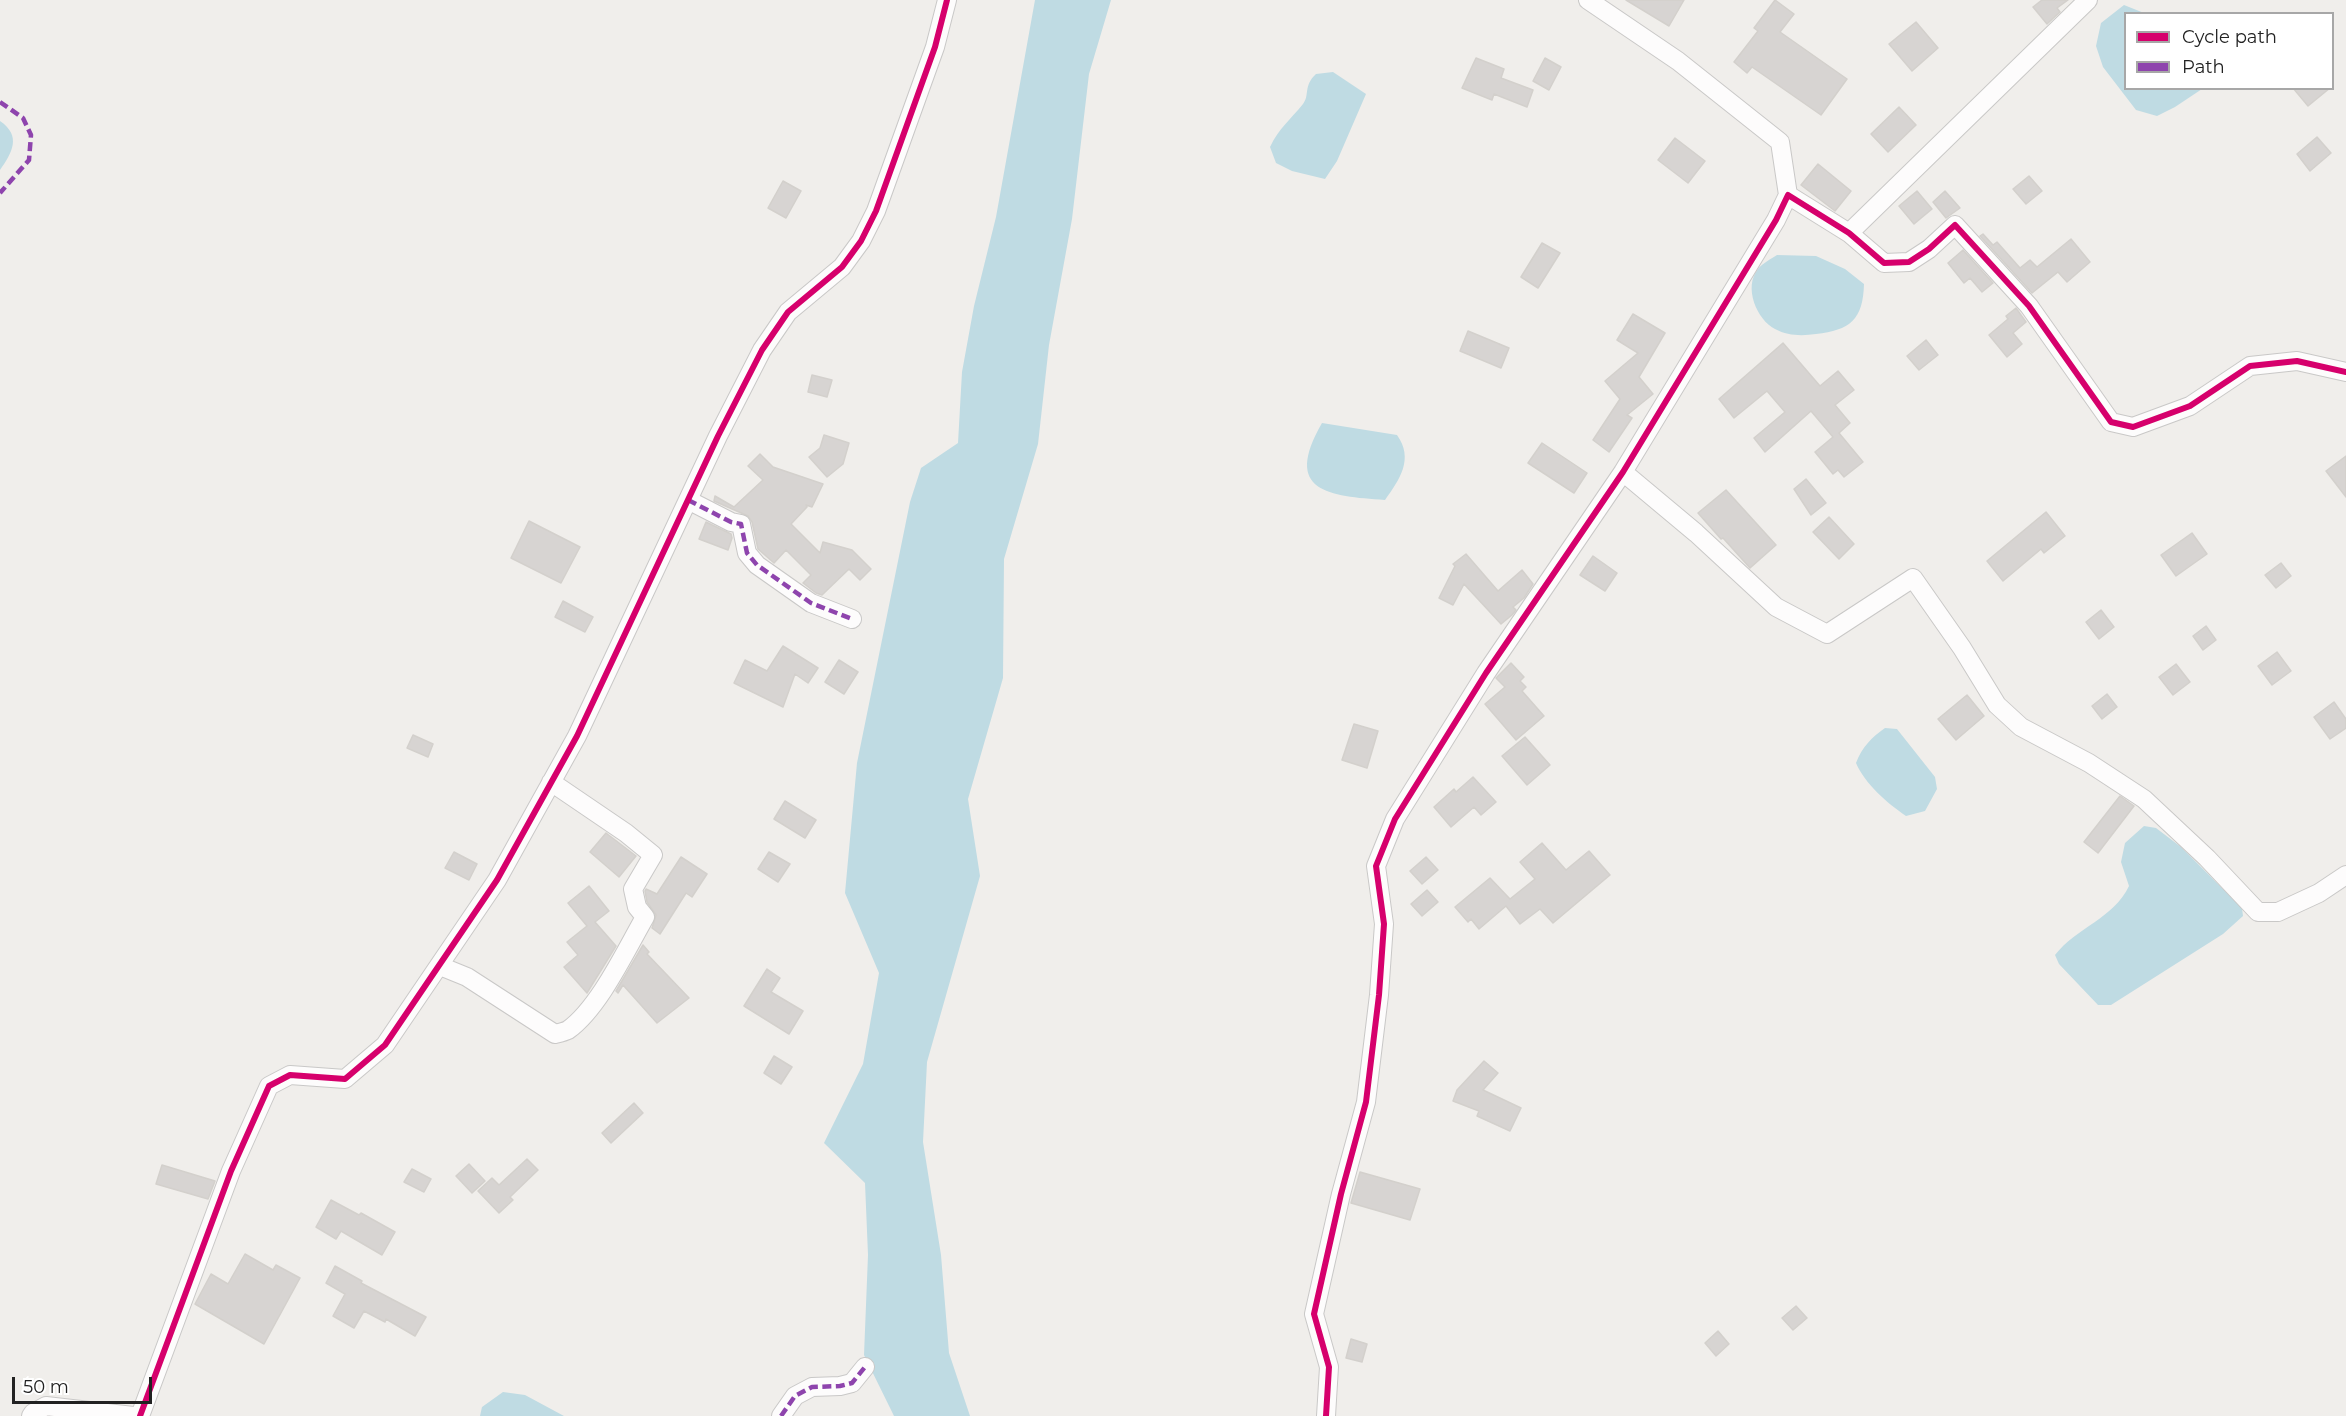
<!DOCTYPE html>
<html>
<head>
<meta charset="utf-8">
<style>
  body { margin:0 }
  #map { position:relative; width:2346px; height:1416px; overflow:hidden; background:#f0eeeb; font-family:Montserrat,sans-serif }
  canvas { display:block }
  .legend { position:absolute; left:2124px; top:12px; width:210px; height:78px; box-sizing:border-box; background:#fff; border:2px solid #a7a7a7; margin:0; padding:8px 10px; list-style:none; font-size:18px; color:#222 }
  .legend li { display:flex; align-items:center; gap:12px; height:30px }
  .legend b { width:30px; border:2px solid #a7a7a7 }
  .scale { position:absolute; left:12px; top:1377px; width:140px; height:27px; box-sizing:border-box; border:3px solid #222; border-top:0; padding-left:8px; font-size:18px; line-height:21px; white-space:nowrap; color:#222; -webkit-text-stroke:4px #fff; paint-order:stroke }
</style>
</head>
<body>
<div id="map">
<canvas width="2346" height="1416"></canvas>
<ul class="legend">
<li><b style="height:8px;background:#d6006c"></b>Cycle path</li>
<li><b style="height:8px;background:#8e44ad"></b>Path</li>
</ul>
<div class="scale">50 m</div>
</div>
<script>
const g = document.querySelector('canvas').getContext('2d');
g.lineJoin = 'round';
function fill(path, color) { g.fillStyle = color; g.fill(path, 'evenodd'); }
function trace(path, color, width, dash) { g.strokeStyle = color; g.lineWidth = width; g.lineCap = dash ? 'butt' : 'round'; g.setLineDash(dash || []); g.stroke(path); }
fill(new Path2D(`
  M1035 0H1111L1089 74 1072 219 1049 345 1038 444 1004 559 1003 678 968 799 980 876 927 1062 923 1142 941 1255 949 1353 970 1416H894L864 1355 868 1255 865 1183 824 1143 863 1064 879 973 845 893 857 763 910 502 921 468 958 443 962 372 974 306 996 217Z
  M2124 5 2144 13 2126 14V88L2202 89 2175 107 2157 116 2136 110 2103 67 2096 46 2101 23Z
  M1333 72 1366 94 1337 161 1325 179 1292 171 1276 163 1270 147C1279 128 1290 120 1303 104 1310 95 1303 86 1316 74Z
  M0 121C22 136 12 153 0 170Z
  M1777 255 1816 256 1845 269 1864 284C1863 320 1850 330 1816 334 1802 336 1788 336 1775 329 1757 320 1743 287 1758 269 1763 263 1771 259 1777 255Z
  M1322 423 1397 435C1414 459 1400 479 1385 500 1329 496 1282 492 1322 423Z
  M1885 728 1897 729 1935 777 1937 789 1925 811 1906 816C1887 803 1865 784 1856 763 1862 747 1872 737 1885 728Z
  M2144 826 2156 828 2181 847 2242 908 2243 916 2223 934 2111 1005H2098L2059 964 2055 955C2076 928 2114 918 2129 886L2121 862 2125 843Z
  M503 1392 525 1395 564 1416H480L482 1407Z`), '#bfdbe3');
const building = new Path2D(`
  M1626 0H1684L1669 26Z
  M1775 0 1794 14 1780 32 1847 79 1821 115 1752 67 1747 73 1734 62 1758 31 1754 28Z
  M2042 0H2068L2057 8 2060 12 2047 24 2033 7Z
  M1916 22 1938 48 1912 71 1889 44Z
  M1476 58 1504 69 1501 78 1533 90 1527 107 1494 94 1492 100 1462 88Z
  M1545 58 1561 67 1549 90 1533 81Z
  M2293 88H2330L2308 106Z
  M1899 107 1916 125 1888 152 1871 134Z
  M2317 137 2331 153 2310 171 2297 154Z
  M1675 138 1705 161 1688 183 1658 160Z
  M1818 164 1851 191 1835 211 1801 185Z
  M2029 176 2042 191 2026 204 2013 189Z
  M783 181 801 191 786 218 768 208Z
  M1917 191 1932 209 1914 224 1899 206Z
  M1945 191 1960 208 1946 218 1933 202Z
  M1983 234 1993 245 1997 242 2020 268 2030 260 2037 267 2071 239 2090 262 2067 282 2058 272 2032 293 1980 236Z
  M1542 243 1560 253 1538 288 1521 277Z
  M1963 250 1993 283 1982 292 1970 278 1964 283 1948 263Z
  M2016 308 2026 322 2013 333 2022 344 2007 357 1989 335 2008 319 2006 316Z
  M1633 314 1665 333 1639 377 1653 394 1627 415 1632 418 1609 452 1593 440 1620 399 1605 381 1638 353 1617 340Z
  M1468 331 1509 348 1501 368 1460 351Z
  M1926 340 1938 355 1919 370 1907 356Z
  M1783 343 1820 386 1838 371 1854 390 1835 405 1850 423 1839 433 1863 462 1844 477 1838 470 1833 474 1815 452 1833 437 1811 411 1765 452 1754 438 1785 412 1767 391 1734 418 1719 399Z
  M812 375 832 380 827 397 808 392Z
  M824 435 849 443 843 464 827 477 809 457 820 448Z
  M1542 443 1587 473 1574 493 1528 463Z
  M760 454 773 467 823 484 812 507 806 505 807 507 791 524 820 553 823 542 852 550 871 569 860 580 849 569 822 595 816 593 803 583 811 575 786 550 774 563 758 549 752 522 748 516 714 501 715 496 734 507 763 480 748 466Z
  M2346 456V497L2326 471Z
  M1806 479 1826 503 1811 515 1794 489Z
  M1726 490 1776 545 1750 568 1723 538 1721 539 1698 513Z
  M2046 512 2065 536 2044 553 2041 549 2003 581 1987 561Z
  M1829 517 1854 544 1839 559 1813 532Z
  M529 521 580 547 561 583 511 558Z
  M706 522 731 534 732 538 728 550 699 539Z
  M2192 533 2207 554 2176 576 2161 555Z
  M1466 554 1498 591 1522 570 1533 584 1524 598 1513 607 1516 610 1512 615 1501 624 1464 584 1453 605 1439 598 1455 566 1453 564Z
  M1593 556 1617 573 1605 591 1580 575Z
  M2281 563 2291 576 2276 588 2265 575Z
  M563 601 593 617 585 632 555 617Z
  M2101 610 2114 627 2099 639 2086 622Z
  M2206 626 2216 640 2203 650 2193 636Z
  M783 646 818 668 808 683 795 674 783 707 734 683 745 660 767 671Z
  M2277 652 2291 671 2272 685 2258 666Z
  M839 660 858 672 844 694 825 682Z
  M1511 663 1524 677 1520 681 1526 687 1522 691 1544 716 1516 740 1485 704 1505 687 1496 678Z
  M2176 664 2190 682 2173 695 2159 677Z
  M2107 694 2117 707 2102 719 2092 706Z
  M1967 695 1984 716 1956 740 1938 719Z
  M2334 702 2346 719V728L2330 739 2314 717Z
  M1354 724 1378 731 1367 768 1342 760Z
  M413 735 433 744 428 757 407 748Z
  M1525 737 1550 765 1527 785 1502 756Z
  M1473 777 1496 802 1481 815 1474 807 1451 827 1434 807 1454 789 1456 792Z
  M2120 796 2134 806 2098 853 2084 842Z
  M785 801 816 820 805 838 774 819Z
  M606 833 636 856 619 877 590 852Z
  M1542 843 1566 870 1589 851 1610 875 1553 923 1540 909 1520 924 1506 906 1479 929 1471 919 1468 922 1455 907 1490 878 1510 899 1535 879 1520 862Z
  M454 852 477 864 469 880 445 868Z
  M769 852 790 864 778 882 758 869Z
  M681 857 707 874 692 897 686 893 660 934 652 928 656 915 647 902 645 891 646 889 657 894Z
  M1426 857 1438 870 1422 884 1410 871Z
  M589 886 609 911 595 922 616 946 587 993 564 967 578 955 567 942 587 926 568 903Z
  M1427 890 1438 902 1422 916 1411 904Z
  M643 945 649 952 647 954 689 998 657 1023 623 985 618 993 616 991Z
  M767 969 780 978 771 992 803 1011 789 1034 744 1006Z
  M774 1056 792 1067 781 1084 764 1073Z
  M1484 1061 1498 1073 1483 1090 1521 1108 1510 1131 1477 1116 1479 1111 1453 1101 1457 1090Z
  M634 1103 643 1113 611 1143 602 1133Z
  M527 1159 538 1170 510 1197 513 1200 499 1213 478 1191 492 1178 499 1185Z
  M469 1164 485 1181 472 1193 456 1176Z
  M162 1165 215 1181 208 1199 156 1184Z
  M412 1169 431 1179 424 1192 404 1182Z
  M1360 1172 1420 1189 1410 1220 1351 1203Z
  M331 1200 359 1215 361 1213 395 1232 382 1255 341 1231 336 1239 316 1227Z
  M245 1254 273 1270 276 1265 300 1278 264 1344 195 1304 211 1274 228 1284Z
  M335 1266 362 1281 361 1283 426 1317 415 1336 386 1319 385 1322 364 1311 354 1328 333 1316 345 1294 326 1283Z
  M1796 1306 1807 1318 1793 1330 1782 1318Z
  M1718 1331 1729 1344 1716 1356 1705 1343Z
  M1351 1339 1367 1344 1362 1362 1346 1358Z`);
fill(building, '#d7d4d2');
trace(building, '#d3d0cc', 1.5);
const minor = new Path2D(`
  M1588 0 1678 61 1780 142 1788 195
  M1849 233 2088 0
  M1623 472 1696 533 1776 607 1827 634 1913 578 1962 648 1997 705 2021 727 2089 763 2144 799 2207 858 2258 912H2278L2319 893 2346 875
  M688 500 731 522 741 524 747 553 757 565 811 603 852 619
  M440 966 467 977 555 1034C559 1033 564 1032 568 1030 599 1008 626 950 645 917L637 907 633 889 653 855 626 833 551 782
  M31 1416 33 1413 46 1406 133 1416
  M140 1416 231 1171 269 1086 290 1075 345 1079 385 1045 497 880 577 736 718 436 762 350 788 312 842 267 861 241 876 211 935 47 947 0
  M781 1416 795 1396 812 1387 840 1386 852 1383 865 1367
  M1326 1416 1329 1367 1314 1314 1341 1194 1366 1102 1379 995 1384 924 1376 866 1395 819 1486 673 1623 472 1776 220 1788 195 1849 233 1884 263 1909 262 1929 249 1955 225 2029 306 2111 422 2133 427 2190 406 2250 366 2297 361 2346 372`);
trace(minor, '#c9c8c7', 20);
trace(minor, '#fdfcfc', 18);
trace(new Path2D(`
  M0 102 23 118 31 135 29 160 0 193
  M688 500 731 522 741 524 747 553 757 565 811 603 852 619
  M781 1416 795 1396 812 1387 840 1386 852 1383 865 1367`), '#8e44ad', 4.5, [9, 4.5]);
trace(new Path2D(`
  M140 1416 231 1171 269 1086 290 1075 345 1079 385 1045 497 880 577 736 718 436 762 350 788 312 842 267 861 241 876 211 935 47 947 0
  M1326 1416 1329 1367 1314 1314 1341 1194 1366 1102 1379 995 1384 924 1376 866 1395 819 1486 673 1623 472 1776 220 1788 195 1849 233 1884 263 1909 262 1929 249 1955 225 2029 306 2111 422 2133 427 2190 406 2250 366 2297 361 2346 372`), '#d6006c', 6);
</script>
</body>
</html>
